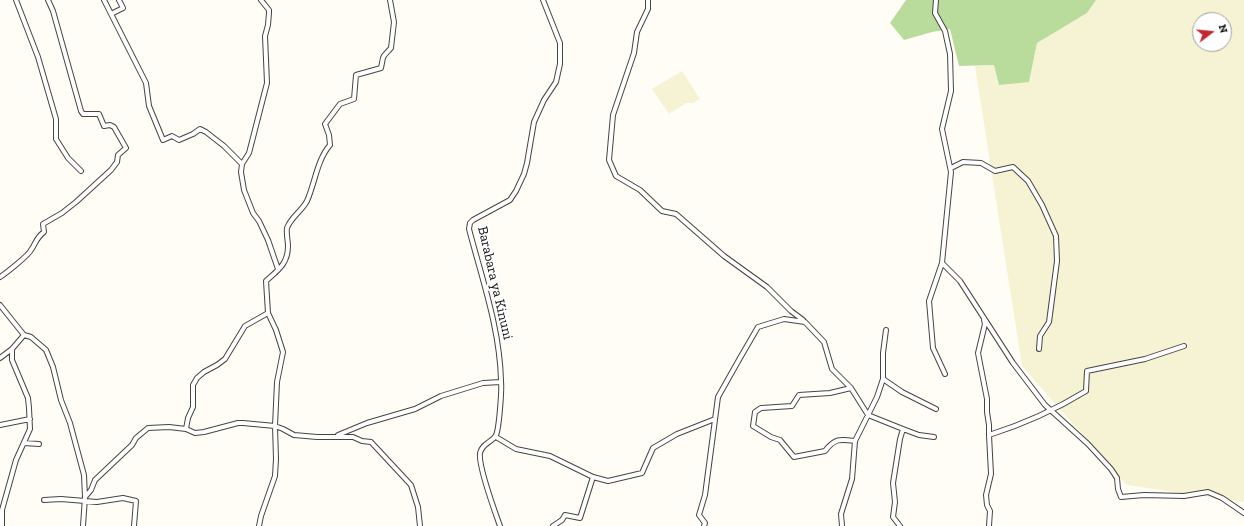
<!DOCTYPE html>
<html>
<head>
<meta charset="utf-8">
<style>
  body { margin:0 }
  #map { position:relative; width:1244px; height:526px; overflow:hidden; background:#fffdf5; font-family:"Zilla Slab",serif }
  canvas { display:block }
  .north { position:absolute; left:1192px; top:12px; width:40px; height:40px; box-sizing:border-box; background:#fff; border:1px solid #a0a0a0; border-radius:50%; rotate:74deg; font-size:11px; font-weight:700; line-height:16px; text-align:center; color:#111 }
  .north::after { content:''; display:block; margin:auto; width:14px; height:18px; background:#c4262e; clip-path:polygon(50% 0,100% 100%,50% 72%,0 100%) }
</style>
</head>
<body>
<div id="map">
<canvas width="1244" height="526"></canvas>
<div class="north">N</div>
</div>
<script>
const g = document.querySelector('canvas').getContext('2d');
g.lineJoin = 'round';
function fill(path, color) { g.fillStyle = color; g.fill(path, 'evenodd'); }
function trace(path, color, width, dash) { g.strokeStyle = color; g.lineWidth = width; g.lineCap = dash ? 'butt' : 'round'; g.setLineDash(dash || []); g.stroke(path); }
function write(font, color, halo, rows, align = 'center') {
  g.font = font + ' "Zilla Slab",serif'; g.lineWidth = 4; g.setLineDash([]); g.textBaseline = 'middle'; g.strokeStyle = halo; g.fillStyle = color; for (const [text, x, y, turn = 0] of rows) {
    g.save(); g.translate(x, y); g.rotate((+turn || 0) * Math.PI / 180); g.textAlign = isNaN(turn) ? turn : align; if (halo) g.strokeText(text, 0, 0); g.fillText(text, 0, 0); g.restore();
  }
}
fill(new Path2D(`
  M1096 0H1244V502L1127 485 1022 366 975 66 994 65 1029 82 1037 43 1087 13ZM1200 20H1224V44H1200Z
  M682 71 700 99 693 103H686L669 114 652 89Z`), '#f6f3d4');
fill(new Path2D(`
  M906 0H1096L1087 13 1037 43 1029 82 999 85 994 65 959 66 950 29 932 32 904 40 890 23Z`), '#b9dc9c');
const minor = new Path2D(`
  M16 0 38 57 56 119V139L68 158 81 171
  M104 0 146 83 149 106 163 140 172 136 179 140 193 134 200 129 206 132 224 146 242 164
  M261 0 269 10V13L268 25 265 36 267 83 249 153 242 164 241 172 244 190 253 213 259 221 268 240 278 269
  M648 0V9L637 32 634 53 613 115 609 160 616 176 640 190 662 211 676 214 724 256 767 287 791 311 803 320
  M936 0 935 13 945 31 950 54 951 91 942 129 951 172 942 263 960 281 1013 363 1045 405 1088 444 1111 469 1117 478 1118 489 1121 497 1144 495 1184 496 1208 492 1222 498 1244 513
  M111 14 123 8 119 0
  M951 168 963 162 981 163 995 171 1013 167 1028 181 1042 205 1056 236 1057 261 1049 322 1040 336 1039 349
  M942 263 929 301 933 348 945 374
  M0 277C5 274 29 255 31 250 36 243 36 238 44 232L43 224 62 213 76 202 111 170 117 162 118 155 126 148 114 127 110 125 104 126 99 114H83L81 111 53 11 48 0
  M0 305 24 335 31 337 46 350 53 367 61 400 70 423 84 475 85 497 83 526
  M984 320 985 324 978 353 987 399V412L989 425V435
  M0 358 12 349 24 335
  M883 379 902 392 936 409
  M851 388 830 393 799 395 792 406 761 408 755 412 753 426 771 437 780 440 794 457 825 451C835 438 840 439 855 441
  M0 425 30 419
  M186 429 188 418 193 407V385L197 378 204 372 217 365 225 359 245 326 268 313
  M338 435 367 423 415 409 441 396 483 383 501 382
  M496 437 516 449 550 456 593 477 608 481 642 473 653 448 677 434 715 419
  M24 443 39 444
  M85 497 91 490 95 480 132 445 136 438 148 428 169 427 186 429 195 433 204 432 238 423H243L275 426 283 429 294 435 317 437H353L362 441 371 442 411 485 418 507 420 526
  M44 500 61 499 97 502 123 498 136 501 134 526
  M2 526V510L16 460 30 429 29 408 28 398 12 360V349
  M259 526 261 516 275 476 276 459 275 426 277 382 283 352 276 330 268 313 266 281C278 270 288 264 288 246 288 241 286 233 287 228 291 217 301 212 307 201 315 183 317 160 330 145L329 135 325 124 340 104 354 99 356 75 381 68C384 54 381 59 391 48L394 22 390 0
  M500 526C495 512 478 466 480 453 482 443 493 442 496 435 499 429 502 390 501 381 500 329 482 279 469 229L470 223 473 220 510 200 516 191 524 174 527 163 534 122 544 100 556 82 560 64V43L543 0
  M553 526 562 520 565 515 580 518 593 477
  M704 526 705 523 699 515 705 495 718 397 740 358 758 327 784 319 805 322 824 342 832 369 851 388 868 415 903 429 919 435 934 437
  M842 526 841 514 852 479 855 441 877 397 883 379V353L886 330
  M900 526 893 517 895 502 893 483 900 439 903 429
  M989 526 990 511 987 505 986 495 991 474 989 435C1024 424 1055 410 1086 391L1087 371 1145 359 1184 346`);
trace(minor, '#444', 6);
trace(minor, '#fff', 4);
write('14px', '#111', '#fff', [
  ["Barabara ya Kinuni",495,283,77]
]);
</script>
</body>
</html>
